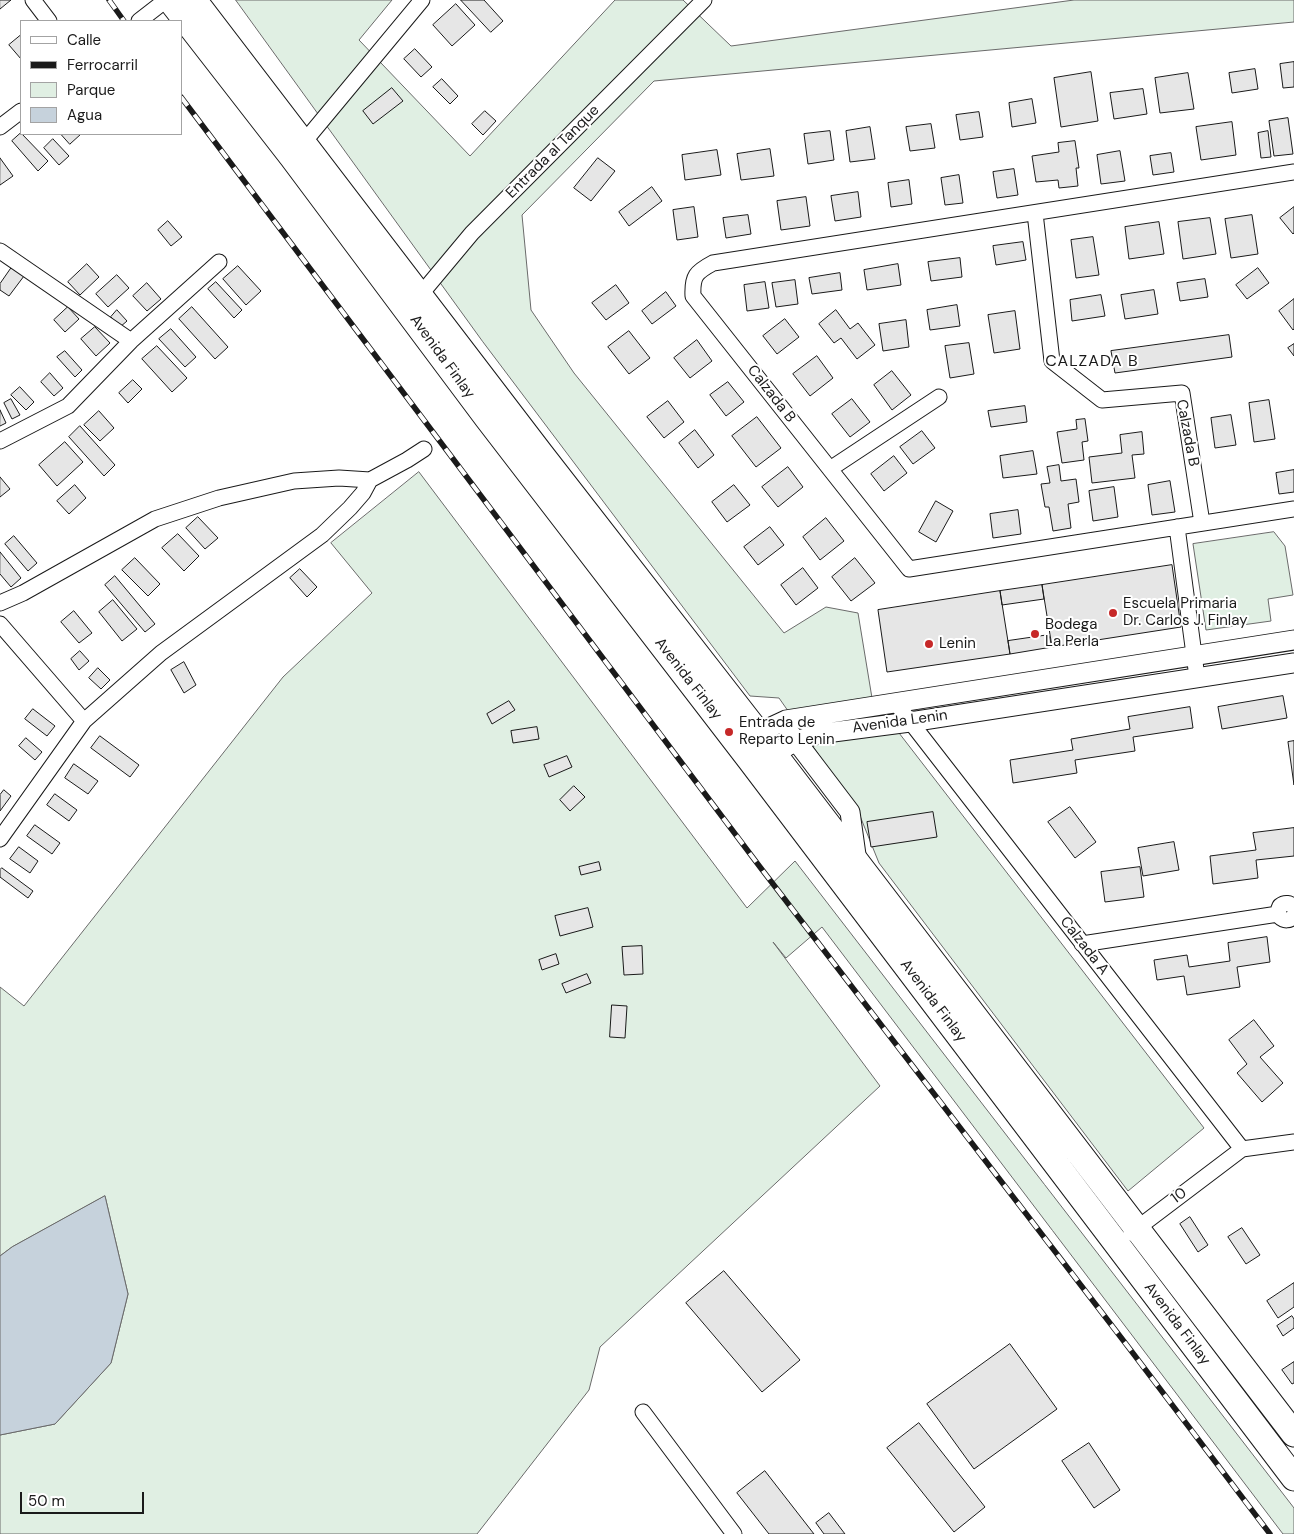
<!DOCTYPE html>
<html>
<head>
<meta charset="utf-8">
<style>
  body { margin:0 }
  #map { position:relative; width:1294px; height:1534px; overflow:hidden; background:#fff; font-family:"DM Sans",sans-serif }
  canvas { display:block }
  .legend { position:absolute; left:20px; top:20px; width:162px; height:115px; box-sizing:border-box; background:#fff; border:1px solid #a3a3a3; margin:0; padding:6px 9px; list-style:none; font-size:15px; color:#1a1a1a }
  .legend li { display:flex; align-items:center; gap:10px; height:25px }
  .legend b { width:25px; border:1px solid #a3a3a3 }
  .scale { position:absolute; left:20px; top:1492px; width:124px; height:22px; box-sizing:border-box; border:2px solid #1a1a1a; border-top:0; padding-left:6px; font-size:15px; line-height:18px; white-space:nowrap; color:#1a1a1a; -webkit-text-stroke:4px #fff; paint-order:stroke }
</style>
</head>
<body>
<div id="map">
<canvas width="1294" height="1534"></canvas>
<ul class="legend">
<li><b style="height:6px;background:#fff"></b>Calle</li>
<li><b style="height:6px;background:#1a1a1a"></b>Ferrocarril</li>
<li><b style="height:14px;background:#e0efe3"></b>Parque</li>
<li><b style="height:14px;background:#c6d2dc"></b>Agua</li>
</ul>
<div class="scale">50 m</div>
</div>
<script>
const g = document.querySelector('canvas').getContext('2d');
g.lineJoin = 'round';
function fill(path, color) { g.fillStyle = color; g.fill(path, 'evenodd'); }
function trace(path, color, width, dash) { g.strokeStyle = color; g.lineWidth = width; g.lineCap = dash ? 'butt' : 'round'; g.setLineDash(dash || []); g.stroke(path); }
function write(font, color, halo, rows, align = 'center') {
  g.font = font + ' "DM Sans",sans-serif'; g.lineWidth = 4; g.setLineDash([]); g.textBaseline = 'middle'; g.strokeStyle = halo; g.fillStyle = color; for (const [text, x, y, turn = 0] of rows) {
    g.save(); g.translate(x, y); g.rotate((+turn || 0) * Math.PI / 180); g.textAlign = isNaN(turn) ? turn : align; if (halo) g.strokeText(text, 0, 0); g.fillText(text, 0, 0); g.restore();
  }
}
const green = new Path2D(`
  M236 0H392L359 40 470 156 615 0H683L731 46 1074 0H1294V22L654 81 522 215 531 310 574 373 784 633 826 607 858 613 872 698 1204 1128 1128 1191 879 863 858 811 779 698 750 696 483 342Z
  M419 472 747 908 795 861 1294 1508V1534H1283L822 927 786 958 773 942 880 1086 600 1347 589 1390 477 1534H0V1435L55 1424 111 1363 128 1294 105 1196 12 1247 0 1256V987L24 1006 283 677 372 593 331 543Z
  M1274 532 1285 546 1293 595 1268 599 1271 621 1206 630 1193 544Z`);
fill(green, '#e0efe3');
trace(green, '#6a6a6a', 1);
const water = new Path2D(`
  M105 1196 128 1294 111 1363 55 1424 0 1435V1256L12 1247Z`);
fill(water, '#c6d2dc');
trace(water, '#6a6a6a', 1);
const building = new Path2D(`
  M0 0H11L0 9Z
  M461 0H484L503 21 491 32Z
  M456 4 475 25 452 46 433 25Z
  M21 35V59L9 45Z
  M415 49 432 67 421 77 404 59Z
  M1294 62V87L1283 88 1280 64Z
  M1255 69 1258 89 1232 93 1229 73Z
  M1091 72 1098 121 1061 127 1054 78Z
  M1188 73 1194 109 1160 113 1155 78Z
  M442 79 458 96 450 104 433 87Z
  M392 88 403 101 373 124 363 111Z
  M1143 89 1147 114 1114 119 1110 93Z
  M1032 99 1036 123 1012 127 1009 103Z
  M485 111 496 121 483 135 472 124Z
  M979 112 983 137 960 140 956 115Z
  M1288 118 1293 154 1274 156 1269 121Z
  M1232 122 1236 155 1201 160 1196 127Z
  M931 124 935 148 910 151 906 127Z
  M870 127 875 159 850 162 846 131Z
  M830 131 834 160 808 164 804 134Z
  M1268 131 1271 157 1261 158 1258 133Z
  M21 133 48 161 38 171 12 141Z
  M61 134H81L70 144Z
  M53 139 69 156 59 165 44 148Z
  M1075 141 1079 168H1076L1078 186 1059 188 1058 180 1036 182 1032 156 1059 152 1058 143Z
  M770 149 774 176 741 180 737 154Z
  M717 150 721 175 685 180 682 155Z
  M1120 151 1125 181 1101 184 1097 155Z
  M1171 153 1174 172 1153 175 1150 156Z
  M0 158 13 176 0 185Z
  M598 158 615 171 591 201 574 188Z
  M1014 169 1018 195 997 198 993 172Z
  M959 175 963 203 945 205 941 178Z
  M909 180 912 204 891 207 888 183Z
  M652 187 662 201 629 226 619 212Z
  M858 192 861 217 835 221 831 196Z
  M806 197 810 226 781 230 777 201Z
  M694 207 698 237 677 240 673 210Z
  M1294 207V233L1293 234 1280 218Z
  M748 215 751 234 726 238 723 218Z
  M1252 215 1258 254 1231 258 1225 219Z
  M1210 218 1216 254 1183 259 1178 222Z
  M168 221 182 237 171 246 158 230Z
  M1159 222 1164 254 1129 259 1125 227Z
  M1093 237 1099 275 1076 278 1071 240Z
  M1023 242 1026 260 996 265 993 246Z
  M960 258 962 277 931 281 928 262Z
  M87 264 99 277 80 295 68 282Z
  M898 264 901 285 867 290 864 270Z
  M238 266 261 291 246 305 223 279Z
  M12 267 24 276 9 296 0 290V284Z
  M1258 268 1269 283 1247 299 1236 285Z
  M840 273 842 290 812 294 809 278Z
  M117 275 129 288 108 307 96 294Z
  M1205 279 1208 297 1180 301 1177 283Z
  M795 280 798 304 776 307 772 283Z
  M216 282 242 310 234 318 208 289Z
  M765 282 769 308 747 311 744 285Z
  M147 283 161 299 147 311 133 296Z
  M616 285 629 303 606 320 592 303Z
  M1154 290 1158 314 1125 319 1121 295Z
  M666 292 676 306 652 324 642 311Z
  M1101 295 1105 316 1072 321 1070 300Z
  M1294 299V329L1293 330 1279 311Z
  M957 305 960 326 930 330 927 310Z
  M68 307 79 319 65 332 54 320Z
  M192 307 228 347 215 359 179 319Z
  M117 310 127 321 120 327 111 317Z
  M836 310 850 329 858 323 875 345 857 359 841 338 834 343 819 324Z
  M1015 311 1020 349 994 353 988 315Z
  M785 319 799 337 777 354 763 336Z
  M906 320 909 347 883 351 879 324Z
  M95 327 110 343 96 356 81 339Z
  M171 329 196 357 185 367 159 339Z
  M629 331 650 358 629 374 608 347Z
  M1229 335 1232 357 1115 373 1111 351Z
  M697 340 712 361 690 378 674 358Z
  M969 343 974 374 950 378 945 346Z
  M1294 344V356L1288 348Z
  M157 346 187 378 172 392 142 359Z
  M65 351 82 370 75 377 57 357Z
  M817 356 833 378 810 396 793 374Z
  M892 371 911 395 892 410 874 385Z
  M50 373 63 388 54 396 41 382Z
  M133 380 142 389 128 403 119 393Z
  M728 382 744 402 726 416 710 395Z
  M20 387 34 402 26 410 11 395Z
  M11 399 20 415 12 419 4 403Z
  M852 399 870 422 850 437 832 414Z
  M1269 400 1275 439 1254 442 1249 403Z
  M668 401 684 422 664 438 647 417Z
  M1025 406 1027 422 991 427 988 411Z
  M0 410 6 423 0 426Z
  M99 411 114 428 100 441 84 425Z
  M1231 415 1236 445 1215 448 1211 418Z
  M757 417 781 448 756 467 732 436Z
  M1085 419 1088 441 1082 442 1084 460 1062 463 1057 432 1077 429 1076 420Z
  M80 426 115 465 104 476 69 437Z
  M695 430 714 455 698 468 679 443Z
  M922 431 935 448 913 464 900 447Z
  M1142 432 1144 454 1132 455 1135 478 1092 483 1089 457 1122 453 1120 435Z
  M65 442 83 462 57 486 39 465Z
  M1033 451 1037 474 1003 478 1000 456Z
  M894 456 907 473 884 491 871 474Z
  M1059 465 1061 481 1076 479 1079 502 1068 504 1071 528 1053 531 1049 507H1045L1041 484 1050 483 1047 467Z
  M788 467 803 487 778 507 762 487Z
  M1294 470V492L1279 494 1276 473Z
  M0 477 10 489 0 497Z
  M1170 481 1175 512 1152 515 1148 485Z
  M75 485 86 498 69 514 57 501Z
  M734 485 750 505 727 522 712 502Z
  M1114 487 1118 517 1093 521 1089 491Z
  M936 501 953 511 936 542 919 532Z
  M1018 510 1021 534 993 538 990 514Z
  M198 517 218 538 205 549 186 528Z
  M826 518 844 541 820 560 803 537Z
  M770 527 784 545 758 565 744 547Z
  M178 534 199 556 184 571 162 548Z
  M14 536 37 563 28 571 5 544Z
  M0 552 21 578 11 587 0 574Z
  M135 558 160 584 148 596 122 570Z
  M855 558 875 583 851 601 832 577Z
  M1172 565 1181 627 1052 647 1042 585Z
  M803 568 818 588 796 605 781 585Z
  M300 569 317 587 307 597 290 578Z
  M115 576 155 624 145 632 105 585Z
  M1042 585 1044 599 1002 605 1000 591Z
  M1000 591 1010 654 887 672 878 610Z
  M113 600 137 629 122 641 99 612Z
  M74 611 92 633 79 643 61 622Z
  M1049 635 1052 647 1010 654 1008 641Z
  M80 651 89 661 79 670 71 659Z
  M184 662 196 685 184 693 171 670Z
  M98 668 110 680 101 689 89 678Z
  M1283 696 1287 718 1222 729 1218 707Z
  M509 701 515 710 492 724 487 714Z
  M1190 707 1193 728 1133 737 1135 751 1075 760 1077 773 1013 783 1010 760 1073 750 1071 739 1130 729 1128 717Z
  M33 709 55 726 47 736 25 719Z
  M537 727 539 739 513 743 511 731Z
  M100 736 139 765 130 777 91 748Z
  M26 738 42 752 35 760 19 746Z
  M1294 741V785L1288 742Z
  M567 756 572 767 549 777 544 765Z
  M74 764 98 781 88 794 65 778Z
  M574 786 585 797 570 811 560 800Z
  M4 790 11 796 0 811V795Z
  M55 794 77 810 69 821 47 805Z
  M1070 807 1096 842 1075 858 1048 822Z
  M933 812 937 837 871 847 867 822Z
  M35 825 60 843 52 854 27 836Z
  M1294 828V856L1256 860 1258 878 1213 884 1210 856 1256 850 1253 833Z
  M1174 842 1179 870 1143 876 1138 848Z
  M19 847 38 861 30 873 10 859Z
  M599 862 601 870 581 875 579 867Z
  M1140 867 1144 897 1105 902 1101 872Z
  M2 868 33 891 28 898 0 877V870Z
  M588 908 593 927 560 936 555 916Z
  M1267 937 1270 962 1237 967 1240 987 1187 995 1184 976 1157 980 1154 960 1187 955 1189 967 1230 961 1228 943Z
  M642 946 643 974 624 975 622 947Z
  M556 954 559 964 542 970 539 960Z
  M587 974 591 983 566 993 562 984Z
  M612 1005 627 1006 625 1038 610 1037Z
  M1254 1020 1274 1046 1260 1057 1283 1083 1262 1102 1237 1073 1247 1064 1229 1040Z
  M1190 1217 1208 1245 1198 1252 1180 1224Z
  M1242 1228 1260 1255 1246 1264 1228 1237Z
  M724 1271 800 1360 762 1392 686 1303Z
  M1294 1283V1307L1278 1318 1267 1301Z
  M1292 1316 1294 1319V1328L1283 1336 1277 1326Z
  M1010 1344 1057 1409 974 1469 927 1404Z
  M1294 1362V1383L1292 1384 1282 1370Z
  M919 1423 985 1507 954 1532 887 1448Z
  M1089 1443 1120 1490 1094 1508 1062 1461Z
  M765 1471 814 1534H769L737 1493Z
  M829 1513 845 1534H824L816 1523Z`);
fill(building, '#e6e6e6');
trace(building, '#1a1a1a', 1);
const minor = new Path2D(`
  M33 0 49 21
  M139 21 166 0
  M0 127 21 111
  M299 148 422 0
  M1294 172 713 263C696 272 692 276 693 296L909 569 1294 509
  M1035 213 1052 361 1102 400 1182 393 1202 523
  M0 251 131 341
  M416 300 472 233 704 0
  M0 441 68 406 131 341 219 262
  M830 469 939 397
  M370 480 407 460 424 449
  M1177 527 1197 677
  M0 603 23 593 155 519 219 498 294 481 339 478 370 480 363 493 350 508 322 535 161 653 84 721 0 839
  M0 624 84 721
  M895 702 1242 1149
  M1294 907C1290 903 1285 902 1280 906L1278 911 1280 917C1284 921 1290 921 1294 916
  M1082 944 1278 914
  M1131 1233 1242 1149 1294 1142
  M643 1412 734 1534`);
const tertiary = new Path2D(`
  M790 733 850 812 857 862
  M755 744 758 733 786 720 1294 640
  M761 757 774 754 796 741 818 734 910 722 1294 663`);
const trunk = new Path2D(`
  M170 0 292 157 487 418 750 760 1294 1478
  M194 0 541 454 758 733 1294 1434`);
trace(minor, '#1a1a1a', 17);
trace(tertiary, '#1a1a1a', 21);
trace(trunk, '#1a1a1a', 27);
trace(minor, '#fff', 15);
trace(tertiary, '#fff', 19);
trace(trunk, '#fff', 25);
const rail = new Path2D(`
  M109 0 124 21
  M181 97 760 867 1126 1344 1270 1534`);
trace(rail, '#1a1a1a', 5.5);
trace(rail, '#fff', 4, [11]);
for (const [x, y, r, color] of [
  [1113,613,5,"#c62828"],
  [1035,634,5,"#c62828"],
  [929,644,5,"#c62828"],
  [729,732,5,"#c62828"]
]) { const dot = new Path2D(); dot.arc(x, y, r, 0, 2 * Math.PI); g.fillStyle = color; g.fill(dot); trace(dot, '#fff', 2); }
write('15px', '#1a1a1a', '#fff', [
  ["Entrada al Tanque",553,152,-45],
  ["Avenida Finlay",442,357,54],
  ["Calzada B",771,394,52],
  ["Calzada B",1187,433,79],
  ["Avenida Finlay",688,679,52],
  ["Avenida Lenin",900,722,-8],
  ["Calzada A",1084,946,52],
  ["Avenida Finlay",933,1001,53],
  ["10",1179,1196,-37],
  ["Avenida Finlay",1177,1324,53]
]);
write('15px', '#1a1a1a', '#fff', [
  ["Escuela Primaria",1123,604],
  ["Dr. Carlos J. Finlay",1123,621],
  ["Bodega",1045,625],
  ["La Perla",1045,642],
  ["Lenin",939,644],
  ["Entrada de",739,723],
  ["Reparto Lenin",739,740]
], 'left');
g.letterSpacing = '1px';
write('16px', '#1a1a1a', '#fff', [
  ["CALZADA B",1092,362]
]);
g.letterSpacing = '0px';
</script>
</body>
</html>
